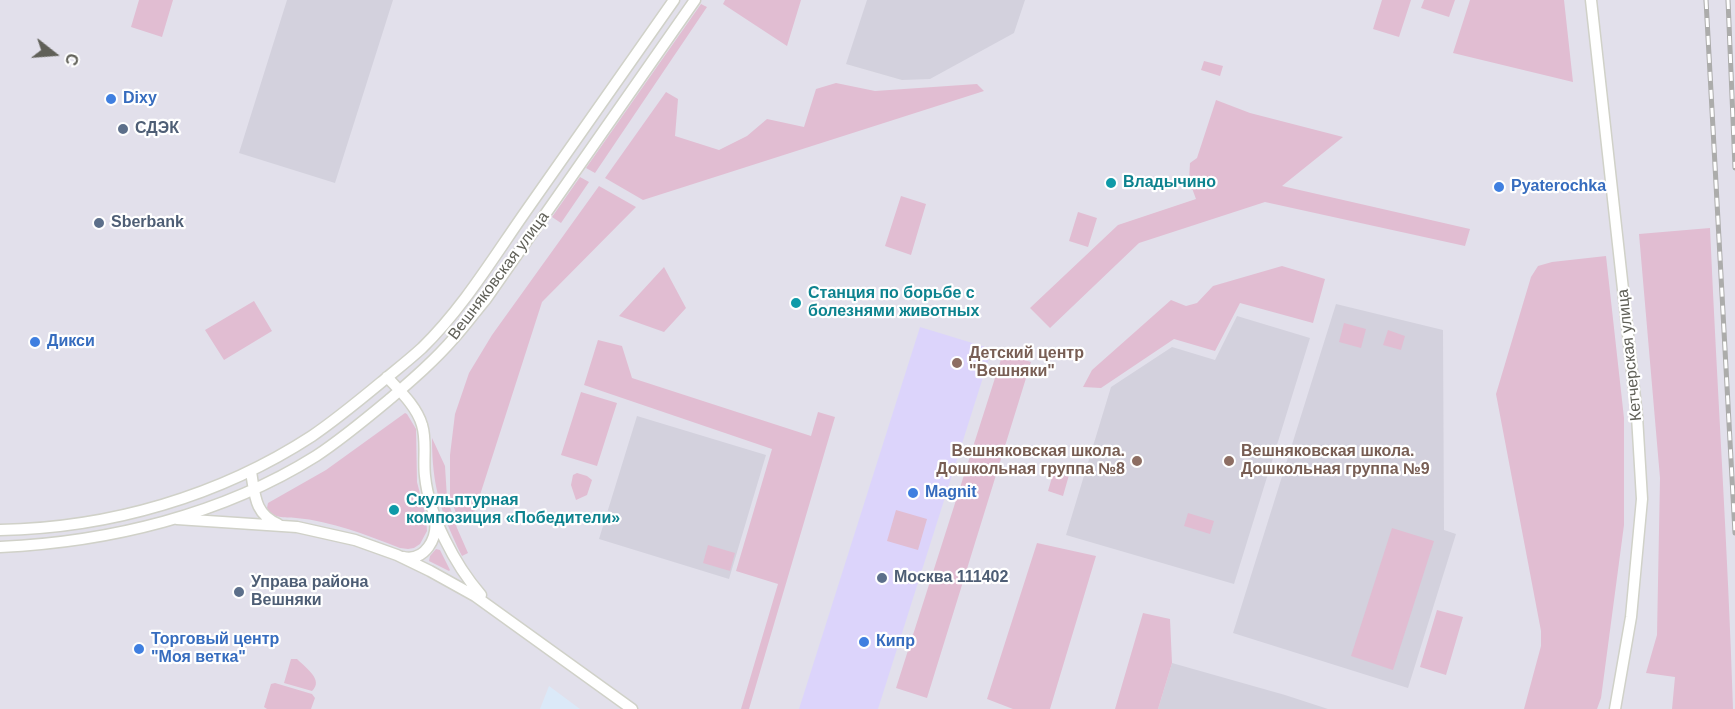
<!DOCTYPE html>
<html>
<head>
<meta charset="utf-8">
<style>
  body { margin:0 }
  #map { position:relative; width:1735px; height:709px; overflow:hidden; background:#e2e0eb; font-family:Helvetica,sans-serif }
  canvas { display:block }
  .north { position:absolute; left:24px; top:24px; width:60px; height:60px; -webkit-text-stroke:4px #fff; paint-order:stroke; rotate:107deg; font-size:16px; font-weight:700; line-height:24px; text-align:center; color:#606058 }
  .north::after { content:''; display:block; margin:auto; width:21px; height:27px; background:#606058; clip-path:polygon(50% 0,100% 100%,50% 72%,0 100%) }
</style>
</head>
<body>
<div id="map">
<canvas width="1735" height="709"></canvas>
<div class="north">С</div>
</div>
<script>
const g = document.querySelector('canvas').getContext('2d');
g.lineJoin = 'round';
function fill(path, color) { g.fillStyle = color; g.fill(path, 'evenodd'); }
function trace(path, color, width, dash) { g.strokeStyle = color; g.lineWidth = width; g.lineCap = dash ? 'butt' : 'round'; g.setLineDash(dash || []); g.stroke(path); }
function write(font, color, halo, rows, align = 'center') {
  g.font = font + ' Helvetica,sans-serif'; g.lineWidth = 4.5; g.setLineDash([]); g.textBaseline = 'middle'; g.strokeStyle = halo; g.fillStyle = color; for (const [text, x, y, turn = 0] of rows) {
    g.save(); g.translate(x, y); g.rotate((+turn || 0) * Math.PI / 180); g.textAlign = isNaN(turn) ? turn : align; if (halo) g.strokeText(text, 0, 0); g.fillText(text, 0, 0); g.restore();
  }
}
fill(new Path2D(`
  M920 327 992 349 878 709H799Z`), '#dcd4fb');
fill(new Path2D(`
  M287 0H393L335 183 239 153Z
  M867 0H1025L1014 33 930 79 902 80 846 64Z
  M1336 304 1443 330 1444 530 1456 534 1408 688 1233 633Z
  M1237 316 1310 338 1234 584 1066 535 1111 387 1172 347 1215 360Z
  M637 416 766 455 729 579 599 539Z
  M1172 663 1285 695 1328 709H1158Z`), '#d3d1dd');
fill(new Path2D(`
  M549 686 580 709H540Z`), '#dbe9f8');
fill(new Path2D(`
  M139 0H173L162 37 131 27Z
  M725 0H801L787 46 723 4Z
  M1382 0H1411L1399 37 1373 29Z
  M1424 0H1455L1449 17 1421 8Z
  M1470 0H1564L1573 82 1453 53Z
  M701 4 707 7 595 173 586 168Z
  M1204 61 1223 66 1220 76 1201 70Z
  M836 83 875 91 977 84 984 91 643 200 605 178 666 92 678 99 675 136 719 150 747 136 767 119 804 127 816 89Z
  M1216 100 1250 113 1343 137 1282 186 1470 229 1465 246 1265 202 1139 243 1050 328 1030 308 1118 225 1196 199 1189 180 1190 163 1197 158Z
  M580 177 589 182 561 223 552 217Z
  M599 186 636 207 542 302 471 523 458 519 450 496V455L455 414 469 373 492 335Z
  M901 196 926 204 911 255 885 246Z
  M1078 212 1097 218 1088 247 1069 241Z
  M1710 228C1717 389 1728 549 1733 709H1672L1675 677 1646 673 1657 635 1660 478 1639 234Z
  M1606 256 1624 418V525L1601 698 1597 709H1524L1541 646V631L1496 394 1531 277 1538 266 1552 262Z
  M1282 266 1325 279 1313 323 1240 303 1215 351 1174 339 1101 388 1083 387 1092 370 1171 300 1186 306 1197 303 1213 286Z
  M664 267 686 308 664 332 619 316Z
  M254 301 272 331 224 360 205 330Z
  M1344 323 1366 329 1361 348 1339 342Z
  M1388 330 1405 336 1401 350 1383 345Z
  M598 340 622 346 632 378 811 436 818 412 835 417 749 709H741L778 584 736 571 772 449 584 385Z
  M1003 353 1031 362 927 698 896 688Z
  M581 392 617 403 597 466 561 455Z
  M405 413 407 414 416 429 417 482 426 517 427 531 420 544 414 548 408 549 400 548C366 535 332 521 296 518 284 517 273 519 267 508L268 503 326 470Z
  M432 438 445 466 447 498 457 528 468 553 462 556C441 513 432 487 432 438Z
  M1056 464 1071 468 1063 496 1048 491Z
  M577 473 587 476 592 480 587 495 576 500 571 485 573 475Z
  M896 510 927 519 918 550 887 541Z
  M1188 513 1214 521 1210 534 1184 526Z
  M1392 528 1434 541 1393 670 1351 656Z
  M1037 543 1096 556 1050 709H1013L987 699Z
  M708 545 735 553 730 571 703 563Z
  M436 549 440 550 450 570 449 571 429 561 430 556Z
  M1437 610 1463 617 1446 675 1420 667Z
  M1143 613 1170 619 1172 663 1158 709H1115Z
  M291 659H297C306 668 324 680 312 691L284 683Z
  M275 683 312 694 315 698 311 709H267L264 707 271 684Z`), '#e1bdd2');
const secondary = new Path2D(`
  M1591 0 1637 416 1642 499 1631 617 1615 709
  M387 377C400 391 417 407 422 425 427 441 423 459 425 476 429 516 455 565 481 595
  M251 472C255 494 254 514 278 524
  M177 519 297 527 355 540 397 555 430 571 475 596 632 709
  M0 530C110 528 220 496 312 436 337 419 361 399 384 380 396 370 410 359 422 348 463 308 493 258 526 211 575 141 625 71 674 0
  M0 547C109 542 222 515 316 456 342 439 367 418 391 398 413 379 435 360 454 338 465 326 475 312 486 299L695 0
  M403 557C425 562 438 538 435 519`);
trace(secondary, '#d0d1c8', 13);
trace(secondary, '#fff', 10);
const rail = new Path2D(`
  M1706 0 1735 533
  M1728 0 1735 168`);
trace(rail, '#acacab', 5);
trace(rail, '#fff', 3, [9]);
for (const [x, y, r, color] of [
  [111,99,6,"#3f7fe0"],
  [123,129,6,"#5c6f8a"],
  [1111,183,6,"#0f9aa8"],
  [1499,187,6,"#3f7fe0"],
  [99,223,6,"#5c6f8a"],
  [796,303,6,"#0f9aa8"],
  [35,342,6,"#3f7fe0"],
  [957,363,6,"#8d6e63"],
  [1137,461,6,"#8d6e63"],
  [1229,461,6,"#8d6e63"],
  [913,493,6,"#3f7fe0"],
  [394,510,6,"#0f9aa8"],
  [882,578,6,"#5c6f8a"],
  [239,592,6,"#5c6f8a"],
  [864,642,6,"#3f7fe0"],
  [139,649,6,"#3f7fe0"]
]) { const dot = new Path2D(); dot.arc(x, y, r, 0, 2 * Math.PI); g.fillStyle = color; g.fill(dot); trace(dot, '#fff', 2); }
write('bold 16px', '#366cbe', '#fff', [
  ["Dixy",123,99],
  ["Pyaterochka",1511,187],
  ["Дикси",47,342],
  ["Magnit",925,493],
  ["Торговый центр",151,640],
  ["\"Моя ветка\"",151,658],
  ["Кипр",876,642]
], 'left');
write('bold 16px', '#4e5e75', '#fff', [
  ["СДЭК",135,129],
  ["Sberbank",111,223],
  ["Москва 111402",894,578],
  ["Управа района",251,583],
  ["Вешняки",251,601]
], 'left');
write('bold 16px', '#0d838f', '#fff', [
  ["Владычино",1123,183],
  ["Станция по борьбе с",808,294],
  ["болезнями животных",808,312],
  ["Скульптурная",406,501],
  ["композиция «Победители»",406,519]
], 'left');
write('16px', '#606058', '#fff', [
  ["Вешняковская улица",499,276,-53],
  ["Кетчерская улица",1630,355,-96]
]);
write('bold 16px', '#785e54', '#fff', [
  ["Детский центр",969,354],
  ["\"Вешняки\"",969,372],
  ["Вешняковская школа.",1125,452,"right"],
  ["Дошкольная группа №8",1125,470,"right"],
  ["Вешняковская школа.",1241,452],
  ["Дошкольная группа №9",1241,470]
], 'left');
</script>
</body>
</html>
